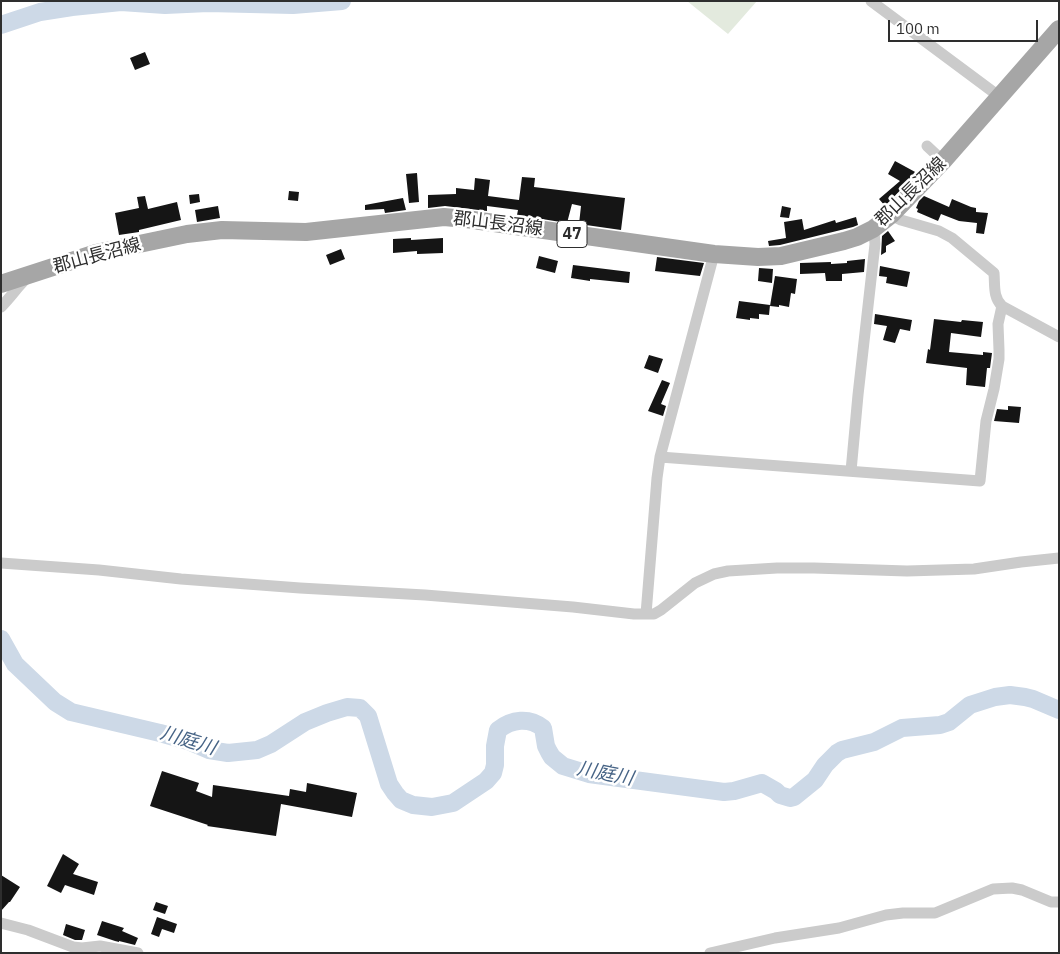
<!DOCTYPE html>
<html>
<head>
<meta charset="utf-8">
<style>
  body { margin:0 }
  #map { position:relative; width:1060px; height:954px; overflow:hidden; background:#fff; font-family:"IBM Plex Sans",sans-serif }
  canvas { display:block }
  .frame { position:absolute; inset:0; border:2px solid #2e2e2e; pointer-events:none }
  .scale { position:absolute; left:888px; top:20px; width:150px; height:22px; box-sizing:border-box; border:2px solid #2e2e2e; border-top:0; padding-left:6px; font-size:15px; line-height:18px; white-space:nowrap; color:#2e2e2e; -webkit-text-stroke:4px #fff; paint-order:stroke }
</style>
</head>
<body>
<div id="map">
<canvas width="1060" height="954"></canvas>
<div class="frame"></div>
<div class="scale">100 m</div>
</div>
<script>
const g = document.querySelector('canvas').getContext('2d');
g.lineJoin = 'round';
function fill(path, color) { g.fillStyle = color; g.fill(path, 'evenodd'); }
function trace(path, color, width, dash) { g.strokeStyle = color; g.lineWidth = width; g.lineCap = dash ? 'butt' : 'round'; g.setLineDash(dash || []); g.stroke(path); }
function write(font, color, halo, rows, align = 'center') {
  g.font = font + ' "IBM Plex Sans","Noto Sans JP",sans-serif'; g.lineWidth = 5; g.setLineDash([]); g.textBaseline = 'middle'; g.strokeStyle = halo; g.fillStyle = color; for (const [text, x, y, turn = 0] of rows) {
    g.save(); g.translate(x, y); g.rotate((+turn || 0) * Math.PI / 180); g.textAlign = isNaN(turn) ? turn : align; if (halo) g.strokeText(text, 0, 0); g.fillText(text, 0, 0); g.restore();
  }
}
fill(new Path2D(`
  M687 1H757L728 34Z`), '#e3eade');
trace(new Path2D(`
  M1 25 40 12 72 7 121 2 165 5 208 3 293 5 342 1
  M1 639 15 664 55 702 71 712 160 733 188 741 209 750 228 753 257 750 271 744 305 722 327 713 347 707 360 708 368 716 389 784 395 793 401 800 413 805 432 807 453 803 486 781 493 773 495 765V746L498 730C512 719 529 717 543 728L546 746 549 752 552 757 563 766 589 774 724 792 734 791 762 783 776 791 780 795 790 798 794 797 815 780 825 765 837 753 842 750 874 742 902 728 940 725 949 722 970 705 995 697 1010 695 1025 697 1033 699 1059 710`), '#cdd9e7', 18);
fill(new Path2D(`
  M145 52 150 64 135 70 130 58Z
  M895 161 917 173 885 206 879 199 900 181 888 174Z
  M417 173 419 202 409 203 406 174Z
  M522 177 535 178 534 187 625 198 621 230 579 224 581 206 572 204 567 223 517 215 518 210 487 206V211L445 206 428 208V195L456 194V188L474 190 475 178 490 180 488 196 519 200Z
  M289 191 299 192 298 201 288 200Z
  M199 194 200 202 190 204 189 195Z
  M145 196 148 209 177 202 181 220 139 230V232L119 235 115 213 139 208 137 197Z
  M924 196 949 207 952 199 971 207 976 208V212L988 213 984 234 976 233 977 223 959 221 941 214 938 221 917 212 918 209 916 208 919 201Z
  M403 198 406 210 385 213 384 209 365 210V205Z
  M218 206 220 218 197 222 195 210Z
  M782 206 791 208 789 218 780 217Z
  M856 217 858 225 853 227 780 245 769 246 768 241 786 238 784 222 802 219 804 230 835 220 836 223Z
  M888 231 895 241 886 246V252L881 255 882 236Z
  M411 238V240L443 238V253L417 254V251L393 253V239Z
  M341 249 345 259 330 265 326 255Z
  M539 256 558 261 555 273 536 268Z
  M657 257 704 263 700 276 655 271Z
  M865 259 864 272 842 274V281H826L825 273 800 274V263L831 262V264L847 263V261Z
  M573 265 630 272 629 283 590 279V281L571 278Z
  M880 266 910 272 907 287 886 283 887 277 879 276Z
  M759 268 773 269 772 283 758 281Z
  M775 276 797 279 795 294 791 293 789 307 779 305V307L770 306Z
  M739 301 770 305 769 315 759 314V319L750 318V320L736 318Z
  M875 314 912 320 910 331 900 329 895 343 883 340 887 326 874 324Z
  M934 319 961 322 962 320 983 322 981 337 951 333 949 352 983 355V352L992 353 990 368H987L985 387 966 385 967 368 926 363 928 349 930 350Z
  M649 355 663 359 658 373 644 368Z
  M662 380 670 383 661 404 666 406 663 416 648 411Z
  M1008 406 1021 407 1019 423 994 421 997 409 1008 410Z
  M162 771 199 783 196 791 212 797 213 785 289 796 290 789 306 792 307 783 357 793 352 817 281 804 276 836 207 826 208 825 150 806Z
  M63 854 79 864 73 874 98 882 94 895 65 885 61 893 47 886Z
  M1 875 20 887 10 902H9L1 911Z
  M156 902 168 906 165 914 153 910Z
  M157 917 177 924 174 933 162 929 159 937 151 934Z
  M102 921 124 928 122 931 138 938 135 945 119 941V942L115 941 97 935Z
  M66 924 85 930 82 940H75L63 935Z`), '#151515');
trace(new Path2D(`
  M871 1 1000 97
  M927 146 943 161
  M891 215 901 220 939 231 952 238 994 273C995 286 993 297 1002 306L1059 337
  M1 307C11 297 18 286 28 277
  M660 457 980 481 986 421 994 389 999 359V350L998 324 1002 306
  M851 471 858 395 875 244 874 231 873 229
  M1 563 99 570 181 579 300 588 425 595 573 607 634 614H654L661 610 695 583 714 574 728 571 777 568H814L907 571 974 569 1021 562 1059 558
  M646 614 657 478 660 457 714 254
  M1 923 28 930 73 947 82 948 100 946 138 953
  M710 953 775 938 839 928 886 915 903 913H935L993 889 1012 888 1022 890 1051 902H1059`), '#cbcbcb', 11);
trace(new Path2D(`
  M1 284 96 253 187 234 222 230 306 232 444 217 466 219 714 254 758 257 781 256 844 241 857 237 873 229 891 215 943 161 1059 29`), '#a6a6a6', 18);
for (const [x, y, w] of [
  [572,234,30]
]) { const box = new Path2D(); box.roundRect(x - w / 2, y - 13.5, w, 27, 4); g.fillStyle = '#fff'; g.fill(box); trace(box, '#2e2e2e', 1); }
write('bold 16px', '#2e2e2e', null, [
  ["47",572,234]
]);
write('18px', '#2e2e2e', '#fff', [
  ["郡山長沼線",911,192,-44],
  ["郡山長沼線",498,224,7],
  ["郡山長沼線",97,256,-15]
]);
write('italic 19px', '#476486', '#fff', [
  ["川庭川",188,741,17],
  ["川庭川",605,774,11]
]);
</script>
</body>
</html>
